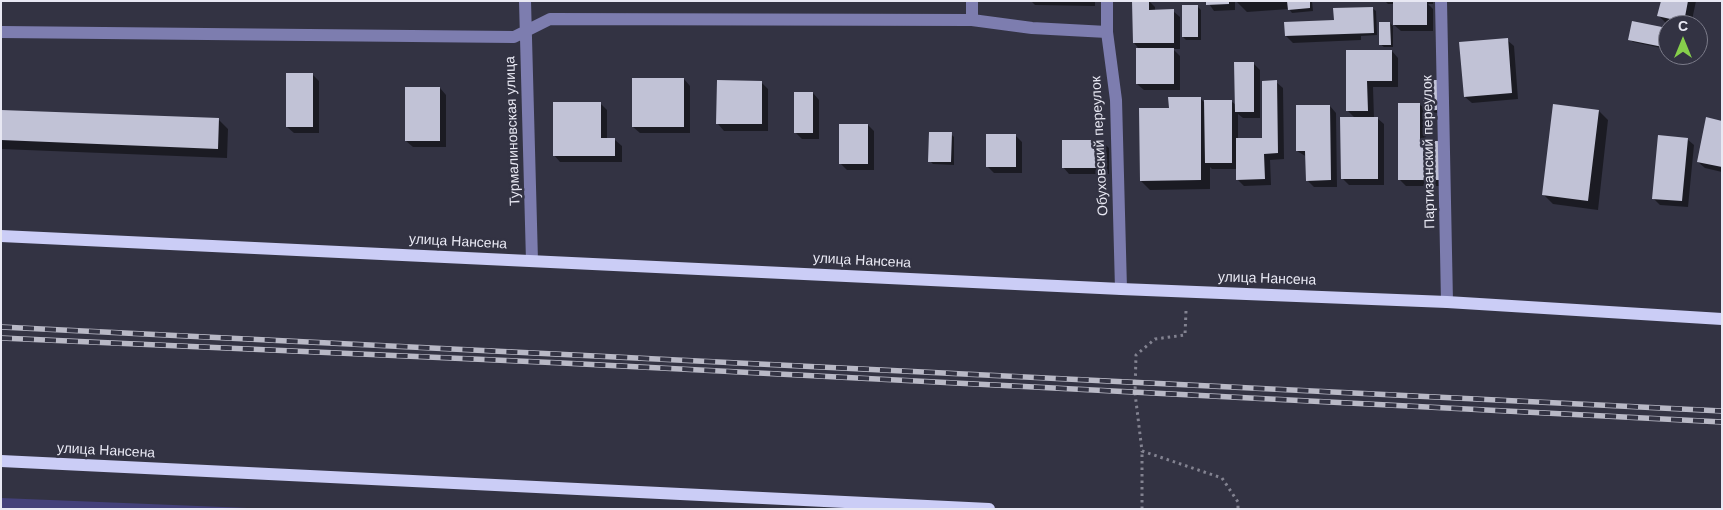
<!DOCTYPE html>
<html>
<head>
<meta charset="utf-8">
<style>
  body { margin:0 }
  #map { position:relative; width:1723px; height:510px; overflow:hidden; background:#333343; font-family:Arial,sans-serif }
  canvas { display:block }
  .frame { position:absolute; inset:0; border:2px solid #e8e8f3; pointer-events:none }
  .north { position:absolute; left:1658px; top:15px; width:50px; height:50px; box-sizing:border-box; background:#333343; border:1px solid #7b7b89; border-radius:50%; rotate:0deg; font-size:14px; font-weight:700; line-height:20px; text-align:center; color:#e8e8f3 }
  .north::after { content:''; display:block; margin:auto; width:18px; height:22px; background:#86cf4b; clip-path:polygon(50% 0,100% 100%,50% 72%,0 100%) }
</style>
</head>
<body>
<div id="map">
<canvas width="1723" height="510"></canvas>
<div class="frame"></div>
<div class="north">С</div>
</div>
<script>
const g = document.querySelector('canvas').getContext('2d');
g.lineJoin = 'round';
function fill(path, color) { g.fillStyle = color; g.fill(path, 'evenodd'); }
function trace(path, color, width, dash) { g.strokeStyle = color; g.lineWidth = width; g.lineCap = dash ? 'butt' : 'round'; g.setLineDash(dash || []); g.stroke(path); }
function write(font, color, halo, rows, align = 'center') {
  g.font = font + ' Arial,sans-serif'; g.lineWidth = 5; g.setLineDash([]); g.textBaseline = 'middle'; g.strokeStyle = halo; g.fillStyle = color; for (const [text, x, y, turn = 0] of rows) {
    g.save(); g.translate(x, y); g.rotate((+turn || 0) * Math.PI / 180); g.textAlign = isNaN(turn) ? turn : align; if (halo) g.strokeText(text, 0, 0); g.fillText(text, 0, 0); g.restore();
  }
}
fill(new Path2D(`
  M1 498 272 509H1Z`), '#44417a');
fill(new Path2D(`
  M1031 1H1095V6L1035 5Z
  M1133 1H1149L1155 7V11H1173L1180 17V49H1173L1180 56V90H1144L1137 84 1140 50 1134 43Z
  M1207 1H1235V10L1214 11Z
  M1236 1H1312L1313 11 1292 13 1289 9 1247 12Z
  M1385 1H1433V4H1428L1433 9V31H1401L1394 25V4H1388Z
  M1662 1H1696L1691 25 1665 22 1659 16Z
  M1198 7 1201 10V40H1186L1183 37Z
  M1372 8 1376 11 1377 35 1361 36V40L1293 43 1286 36Z
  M1390 23 1393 26V47H1384L1380 44Z
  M1666 29 1668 37 1666 49 1633 42 1630 39Z
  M1507 40 1514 46 1518 99 1472 103 1465 97Z
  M1392 51 1398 58V87H1373L1374 118H1377L1384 124V185H1349L1342 178 1355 118 1348 111 1347 52Z
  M1253 63 1260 70V118H1243L1238 114V140L1263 139 1276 82 1283 88 1284 159 1270 160 1271 185 1244 186 1237 179V169H1212L1210 167V189L1150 190 1141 181 1170 109 1200 98 1205 103 1231 101 1236 105Z
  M312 74 319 81V133H294L287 127Z
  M684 79 690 86V133H640L633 127Z
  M761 82 768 89V131H724L718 124Z
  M1439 84 1440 113 1426 112V142L1447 186H1406L1400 180 1419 104 1425 109Z
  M440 88 446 95V147H413L406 141Z
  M813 93 819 100V139H802L795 132Z
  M600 103 607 110V140H615L622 146V162H560L554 155Z
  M1330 106 1336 113 1337 187H1314L1307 180V157L1297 151Z
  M1 111 219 120 228 129 227 158 1 149Z
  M1599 111 1608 120 1598 210 1553 204 1544 195Z
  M1722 122V172L1705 168 1698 162Z
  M868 125 874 131V170H847L840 163Z
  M951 134 954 137V165L933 164 930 161Z
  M1015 135 1022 142V173H994L987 166Z
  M1687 139 1694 145 1688 207 1660 205 1653 198Z
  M1102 141 1109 148V174H1069L1063 167Z`), '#0007');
fill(new Path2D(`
  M1132 1H1149V10L1174 9V43H1133Z
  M1206 1H1229V4L1206 5Z
  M1287 1H1310V8L1288 10Z
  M1393 1H1427V25H1393Z
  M1661 1H1688L1684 22 1657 16Z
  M1182 5H1198V37H1182Z
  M1373 7 1374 33 1285 36 1284 22 1334 20 1333 8Z
  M1632 21 1667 28 1663 47 1628 40Z
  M1379 22H1390L1391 45H1379Z
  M1508 38 1512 93 1464 97 1459 42Z
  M1136 48H1174V84H1136Z
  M1346 50H1392V81H1367L1368 111H1346Z
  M1234 62H1254V112H1235Z
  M286 73H313V127H286Z
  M632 78H684V127H632Z
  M717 80 762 81V124H716Z
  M1277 80 1278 153 1264 154 1265 179 1236 180V138H1262V81Z
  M1423 80H1437V110L1423 111Z
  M405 87H440V141H405Z
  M794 92H813V133H794Z
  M1168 97H1201V180L1140 181 1139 108H1169Z
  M1204 100H1232V163H1205Z
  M553 102H601V138H615V156H553Z
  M1398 103H1420V141H1441V180H1398Z
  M1553 104 1599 110 1588 201 1542 195Z
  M1296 105H1330L1331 180 1306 181 1305 151H1296Z
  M1 110 219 118 218 149 1 140Z
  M1340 117H1378V179H1341Z
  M1706 117 1722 121V167L1697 162Z
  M839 124H868V164H839Z
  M929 132H952L951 162H928Z
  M986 134H1016V167H986Z
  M1658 135 1688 138 1682 201 1652 199Z
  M1062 140H1102V168H1062Z`), '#c1c2d6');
trace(new Path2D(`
  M1186 311 1185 335 1155 339 1136 355 1135 393 1142 451 1222 478 1238 502V509
  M1142 509V451`), '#838391', 3, [2.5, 4]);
trace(new Path2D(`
  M525 1 532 261
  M972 1V20L1032 28 1107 32
  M1107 1V32L1116 100 1121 289
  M1441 1 1447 302
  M1 32 514 37 550 19 972 20`), '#7d7daf', 12);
trace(new Path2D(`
  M1 236 1121 289 1447 302 1722 319
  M1 461 989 509`), '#cbcdf6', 12);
const rail = new Path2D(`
  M1 327 1722 411
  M1 338 562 363 1722 422`);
trace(rail, '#b9b9c6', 5.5);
trace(rail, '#333343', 4, [11]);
write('14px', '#e8e8f3', '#333343', [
  ["Турмалиновская улица",513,131,-92],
  ["Обуховский переулок",1100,146,-93],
  ["Партизанский переулок",1429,152,-91],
  ["улица Нансена",458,242,3],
  ["улица Нансена",862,261,3],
  ["улица Нансена",1267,279,2],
  ["улица Нансена",106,451,3]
]);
</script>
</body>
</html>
